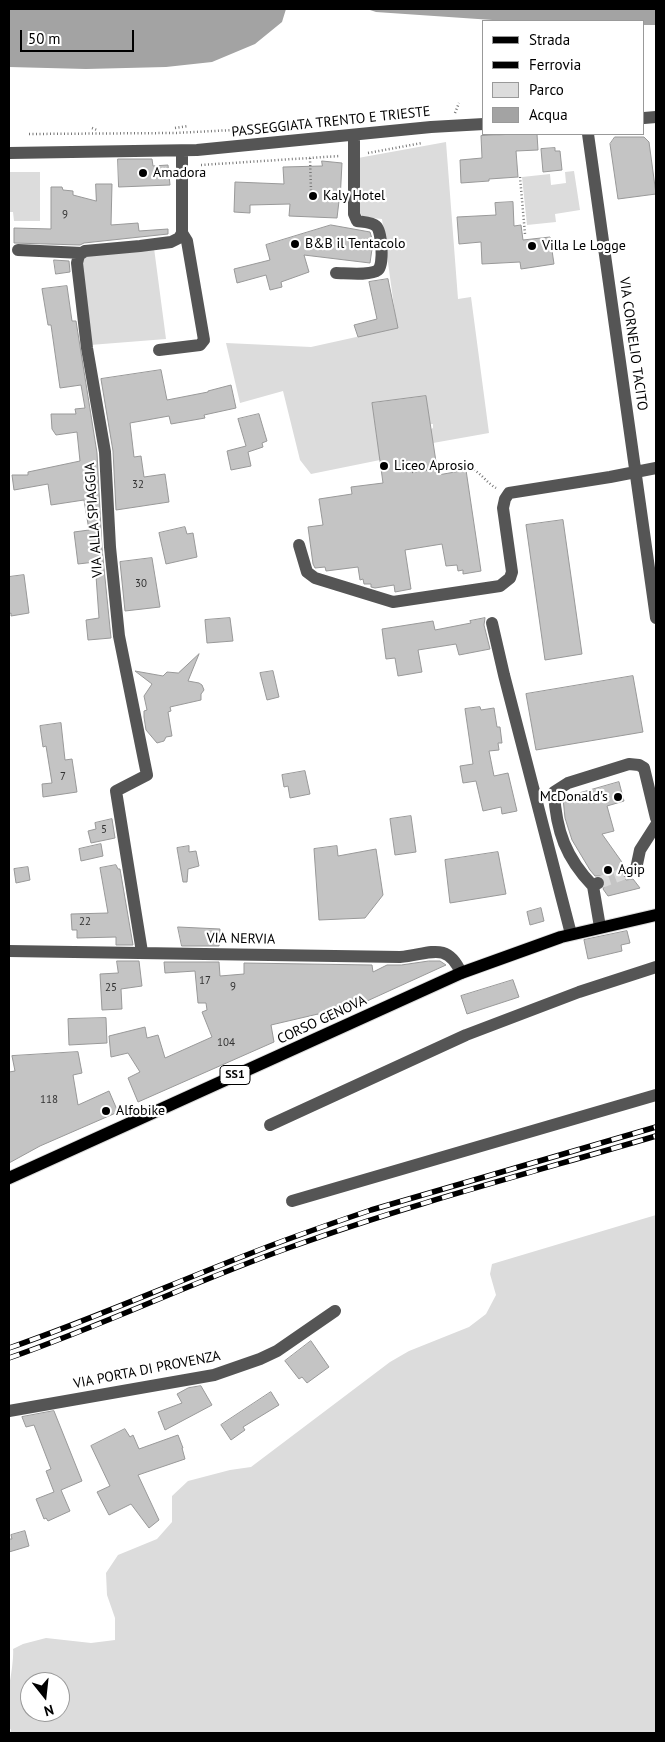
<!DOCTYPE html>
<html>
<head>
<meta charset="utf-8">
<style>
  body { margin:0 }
  #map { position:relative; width:665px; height:1742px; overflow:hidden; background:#fff; font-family:"PT Sans",sans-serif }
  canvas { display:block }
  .frame { position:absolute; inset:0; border:10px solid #000; pointer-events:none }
  .legend { position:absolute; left:482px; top:20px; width:162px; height:115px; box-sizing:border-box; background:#fff; border:1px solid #999; margin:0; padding:6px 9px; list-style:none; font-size:15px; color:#000 }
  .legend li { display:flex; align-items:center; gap:10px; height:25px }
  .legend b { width:25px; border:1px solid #999 }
  .north { position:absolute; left:20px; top:1672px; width:50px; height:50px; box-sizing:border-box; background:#fff; border:1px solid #999; border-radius:50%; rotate:164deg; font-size:14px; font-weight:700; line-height:20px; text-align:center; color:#000 }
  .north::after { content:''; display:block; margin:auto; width:18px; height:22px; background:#000; clip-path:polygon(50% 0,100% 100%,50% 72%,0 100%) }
  .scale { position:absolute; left:20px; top:30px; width:114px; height:22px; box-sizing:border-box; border:2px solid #000; border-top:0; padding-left:6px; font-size:15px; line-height:18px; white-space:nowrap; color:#000; -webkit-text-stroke:4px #fff; paint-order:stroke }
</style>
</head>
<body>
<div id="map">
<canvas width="665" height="1742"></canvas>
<div class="frame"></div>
<ul class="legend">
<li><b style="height:6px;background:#000"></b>Strada</li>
<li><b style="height:6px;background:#000"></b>Ferrovia</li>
<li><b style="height:14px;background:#dcdcdc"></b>Parco</li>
<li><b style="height:14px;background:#a3a3a3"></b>Acqua</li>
</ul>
<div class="north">N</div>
<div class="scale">50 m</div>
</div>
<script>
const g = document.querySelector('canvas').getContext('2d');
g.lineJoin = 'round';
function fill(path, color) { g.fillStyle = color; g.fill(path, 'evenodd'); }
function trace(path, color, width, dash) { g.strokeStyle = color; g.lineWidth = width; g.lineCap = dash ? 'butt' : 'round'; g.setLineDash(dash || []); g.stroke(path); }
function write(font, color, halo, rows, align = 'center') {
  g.font = font + ' "PT Sans",sans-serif'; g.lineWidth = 4.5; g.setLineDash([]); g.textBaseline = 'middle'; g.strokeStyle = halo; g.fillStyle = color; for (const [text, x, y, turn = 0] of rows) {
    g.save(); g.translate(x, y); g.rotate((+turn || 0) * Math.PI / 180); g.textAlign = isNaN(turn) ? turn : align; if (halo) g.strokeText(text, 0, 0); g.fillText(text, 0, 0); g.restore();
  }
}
fill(new Path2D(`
  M446 142 458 299 471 297 489 433 433 443 431 429 433 428V424H430L426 396 372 403 380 460 311 474 300 460 283 391 240 403 226 343 311 347 397 328 382 219 363 217 357 208 358 158Z
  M574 171 580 210 555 214 556 222 527 225 522 177 550 174 551 185 566 183 565 172Z
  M9 172H40V221H14L13 212H9Z
  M154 248 166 339 90 345 81 267 85 256Z
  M656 1215V1733H10L11 1730 9 1727V1685C11 1679 14 1655 13 1649L23 1644 46 1638 91 1643 115 1640V1618L107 1595 106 1573 118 1555 157 1539 172 1522V1496L188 1481 230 1470 251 1467 390 1362 409 1351 469 1327 486 1314 496 1295 490 1274 492 1264ZM30 1682H60V1712H30Z`), '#dcdcdc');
fill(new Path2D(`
  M9 9H286L282 22 255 44 212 62 166 67 86 69 9 67Z
  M367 9H656V25H644V21H507L376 12Z`), '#a3a3a3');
const building = new Path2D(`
  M517 134H537L538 150 516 151 518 177 489 179V181L461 183 460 160 482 158 481 136Z
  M615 137H644L649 142 656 194 618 199 610 144Z
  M555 148V151H560L562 170 543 172 541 149Z
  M118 159H152L153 166 168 165 170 185 119 187Z
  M322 161 342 163 340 201H339L337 218 289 216 290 204 250 205V213L234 212 235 182 284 184 283 167 322 166Z
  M96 184H112L111 225 138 223 139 231 168 229V234L84 243 80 245 14 243V228L51 229V187H62L63 190 73 191V195L96 201Z
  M513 202 514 226 521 225 523 240 550 237 554 264 521 269 520 262 482 264 481 242 459 244 457 217 496 215 495 203Z
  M331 225 370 232 373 242 370 263 304 255 309 272 281 282 282 287 270 290 266 275 237 283 234 269 270 260 266 245Z
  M54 260 69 261 70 272 56 274Z
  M388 279 398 328 358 337 354 325 377 319 369 282Z
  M67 286 72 321H76L97 453 102 548 111 638 88 640 86 620 99 618 95 562 78 564 74 532 89 530 84 500 51 505 48 484 14 490 12 475H28V472L80 461 77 432 56 435 52 429 51 414H76L75 409 85 408 81 385 60 388 51 325H48L42 289Z
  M161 370 167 400 208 392V391L231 385 236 408 204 415 205 418 171 424 169 416 130 423 134 457 141 456 144 477 165 474 169 502 116 510 113 451 101 379Z
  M426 396 438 475 466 470 481 571 463 574V570L458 571 457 565 446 566 442 544 405 550 411 589 395 592 394 585 375 588 371 587V584H364L363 579 360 580 358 567 326 571 325 567 315 568 313 564 308 527 323 525 319 499 352 494 351 487 383 483 372 403Z
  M259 414 267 441 262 443 263 447 248 452 251 466 231 470 227 451 246 446 238 419Z
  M563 520 582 654 545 660 526 525Z
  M185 527 187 534 193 533 197 557 166 564 159 533Z
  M152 558 160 607 125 611 120 562Z
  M24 575 29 613 11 616V613L9 614V577Z
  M230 618 233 641 207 643 205 620Z
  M485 618 484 625 490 649 459 655 456 644 418 650 422 672 398 676 395 658 386 659 382 629 433 621 435 630 471 623 470 621Z
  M199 654 188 681 199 683 202 685 204 690 201 694V700L170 707 171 711 168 712 172 736 166 737 164 741 157 743 146 730 144 717V711L147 710 144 696 152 684 135 671 163 676 167 672 178 673Z
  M273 671 279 697 267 700 260 673Z
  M633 676 643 732 536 750 526 694Z
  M480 707 481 710 494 708 497 727H500L502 743H498L499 750 489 751 494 776 508 773 517 811 502 814 501 807 483 811 476 781 463 783 460 766 473 764 465 709Z
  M61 723 65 760 72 759 77 792 43 797 42 784 52 783 46 746 43 747 40 726Z
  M305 771 310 794 290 798 288 786 284 787 282 775Z
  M619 782 624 801 607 806 614 831 602 834 624 865 620 870 621 875 626 880 633 879 640 888 608 896 603 889 606 883 605 878 601 876H595L590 870 572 840 565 818 563 798Z
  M411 816 416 852 395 855 390 819Z
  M112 819 115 838 91 843 88 831 96 829 95 823Z
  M101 844 103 856 81 861 79 849Z
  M189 846V852L196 851 199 866 188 869 187 882H183L177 848Z
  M337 846 338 856 376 849 383 895 365 918 319 920 314 849Z
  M498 852 506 894 450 903 445 860Z
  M116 865 118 869H120L133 945H116V937L77 938V930H72L71 914 108 913 100 868Z
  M28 867 30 880 16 883 14 869Z
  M541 908 544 921 530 925 527 912Z
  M178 927 220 929 219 946H182Z
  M627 931 630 943 621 945 622 951 588 959 584 940Z
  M117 961H139L142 986 121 989 122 1009 102 1010 100 974 118 973Z
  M429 961H440L446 965 321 1022 318 1014 271 1025 274 1042 138 1102 128 1078 140 1072 128 1053 111 1057 109 1036 145 1027 147 1038 158 1035 165 1058 212 1037 202 1012 207 1010 206 1003H198L195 971 165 973 164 962H219L220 976 244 974V963L372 965 373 972 387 965H401Z
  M513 980 519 997 467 1014 461 996Z
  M106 1018 107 1043 69 1045 68 1019Z
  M78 1052 82 1073 73 1075 78 1105 109 1091 118 1112 40 1146 9 1163V1072L15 1071 12 1056Z
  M311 1341 329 1367 307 1383 302 1377 299 1379 285 1361Z
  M201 1386 212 1405 165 1430 158 1412 182 1403 177 1394 188 1388Z
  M271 1392 279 1405 243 1427 245 1430 231 1440 221 1425Z
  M54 1411 82 1481 61 1490 70 1511 48 1521 46 1518 44 1519 36 1499 54 1492 46 1471 51 1469 34 1425 26 1427 22 1417Z
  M125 1429 130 1437 133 1435 139 1449 178 1435 183 1448H182L185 1459 138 1475 159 1520 149 1528 131 1504 109 1515 97 1492 110 1486 91 1446Z
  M25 1531 29 1546 9 1552V1539H12L11 1535Z`);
fill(building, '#c4c4c4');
trace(building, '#999', 1);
trace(new Path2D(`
  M598 883 628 872`), '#d9d9d9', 12, [12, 6]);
const major = new Path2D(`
  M9 1178 461 973 561 937 656 915`);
trace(major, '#dbdbdb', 14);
trace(new Path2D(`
  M455 113 459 103
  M92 128 97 130
  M175 128 188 126
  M29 134 175 133 253 129
  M368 153 422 143
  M310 158 311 191
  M201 165 340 156
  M520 177 525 234
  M412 472C425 470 461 462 471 468 481 473 487 483 496 488`), '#777', 2.5, [1, 2.5]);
trace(new Path2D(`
  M644 118 656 117
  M588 134 656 618
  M9 153 197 150 431 127 484 124
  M18 250 82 253
  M336 273C345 273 370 276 378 270 384 265 382 231 376 226 372 222 363 222 357 221L354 214V135
  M159 350 200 345 204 340 187 241 182 233
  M299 545 307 572 315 578 393 602 500 586 510 578 512 572 503 508 505 499 509 493 610 477 656 468
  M492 623 504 675 571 934
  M628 872 636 869 640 850 656 825
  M598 883 593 886 600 927
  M593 886C566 858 556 831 554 792L568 783 629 764 639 765 644 768 656 818
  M9 951 400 957C428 955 447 940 461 973
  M142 952 116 791 147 775 119 636 110 547 105 452 87 348 77 263 79 255 85 251 140 246 171 242 179 238 182 233V151
  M270 1125 466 1035 579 992 656 967
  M292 1201 656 1095
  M9 1411 214 1375 260 1359 277 1351 335 1311`), '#555', 12);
trace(major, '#000', 12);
const rail = new Path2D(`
  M9 1348C90 1320 169 1285 249 1254 289 1238 330 1224 371 1210L656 1127
  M9 1358C104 1325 195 1281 291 1247 410 1204 534 1172 656 1136`);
trace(rail, '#000', 5.5);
trace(rail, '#fff', 4, [11]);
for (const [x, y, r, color] of [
  [143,173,5,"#000"],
  [313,196,5,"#000"],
  [295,244,5,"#000"],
  [532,246,5,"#000"],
  [384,466,5,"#000"],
  [618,797,5,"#000"],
  [608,870,5,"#000"],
  [106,1111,5,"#000"]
]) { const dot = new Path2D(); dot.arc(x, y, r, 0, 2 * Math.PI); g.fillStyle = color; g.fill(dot); trace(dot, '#fff', 2); }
write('11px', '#313131', null, [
  ["9",65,215],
  ["32",138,485],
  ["30",141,584],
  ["7",63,777],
  ["5",104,830],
  ["22",85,922],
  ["17",205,981],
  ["9",233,987],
  ["25",111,988],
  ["104",226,1043],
  ["118",49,1100]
]);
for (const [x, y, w] of [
  [235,1075,30]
]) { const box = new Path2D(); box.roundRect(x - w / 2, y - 9.5, w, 19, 4); g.fillStyle = '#fff'; g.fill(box); trace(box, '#000', 1); }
write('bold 12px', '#000', null, [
  ["SS1",235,1075]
]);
write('14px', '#000', '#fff', [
  ["PASSEGGIATA TRENTO E TRIESTE",331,122,-6],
  ["VIA CORNELIO TACITO",633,344,82],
  ["VIA ALLA SPIAGGIA",94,520,-94],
  ["VIA NERVIA",241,939,1],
  ["CORSO GENOVA",322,1020,-25],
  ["VIA PORTA DI PROVENZA",147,1370,-11]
]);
write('14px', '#000', '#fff', [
  ["Amadora",153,173],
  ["Kaly Hotel",323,196],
  ["B&B il Tentacolo",305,244],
  ["Villa Le Logge",542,246],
  ["Liceo Aprosio",394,466],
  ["McDonald's",608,797,"right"],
  ["Agip",618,870],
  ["Alfobike",116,1111]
], 'left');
</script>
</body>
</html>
